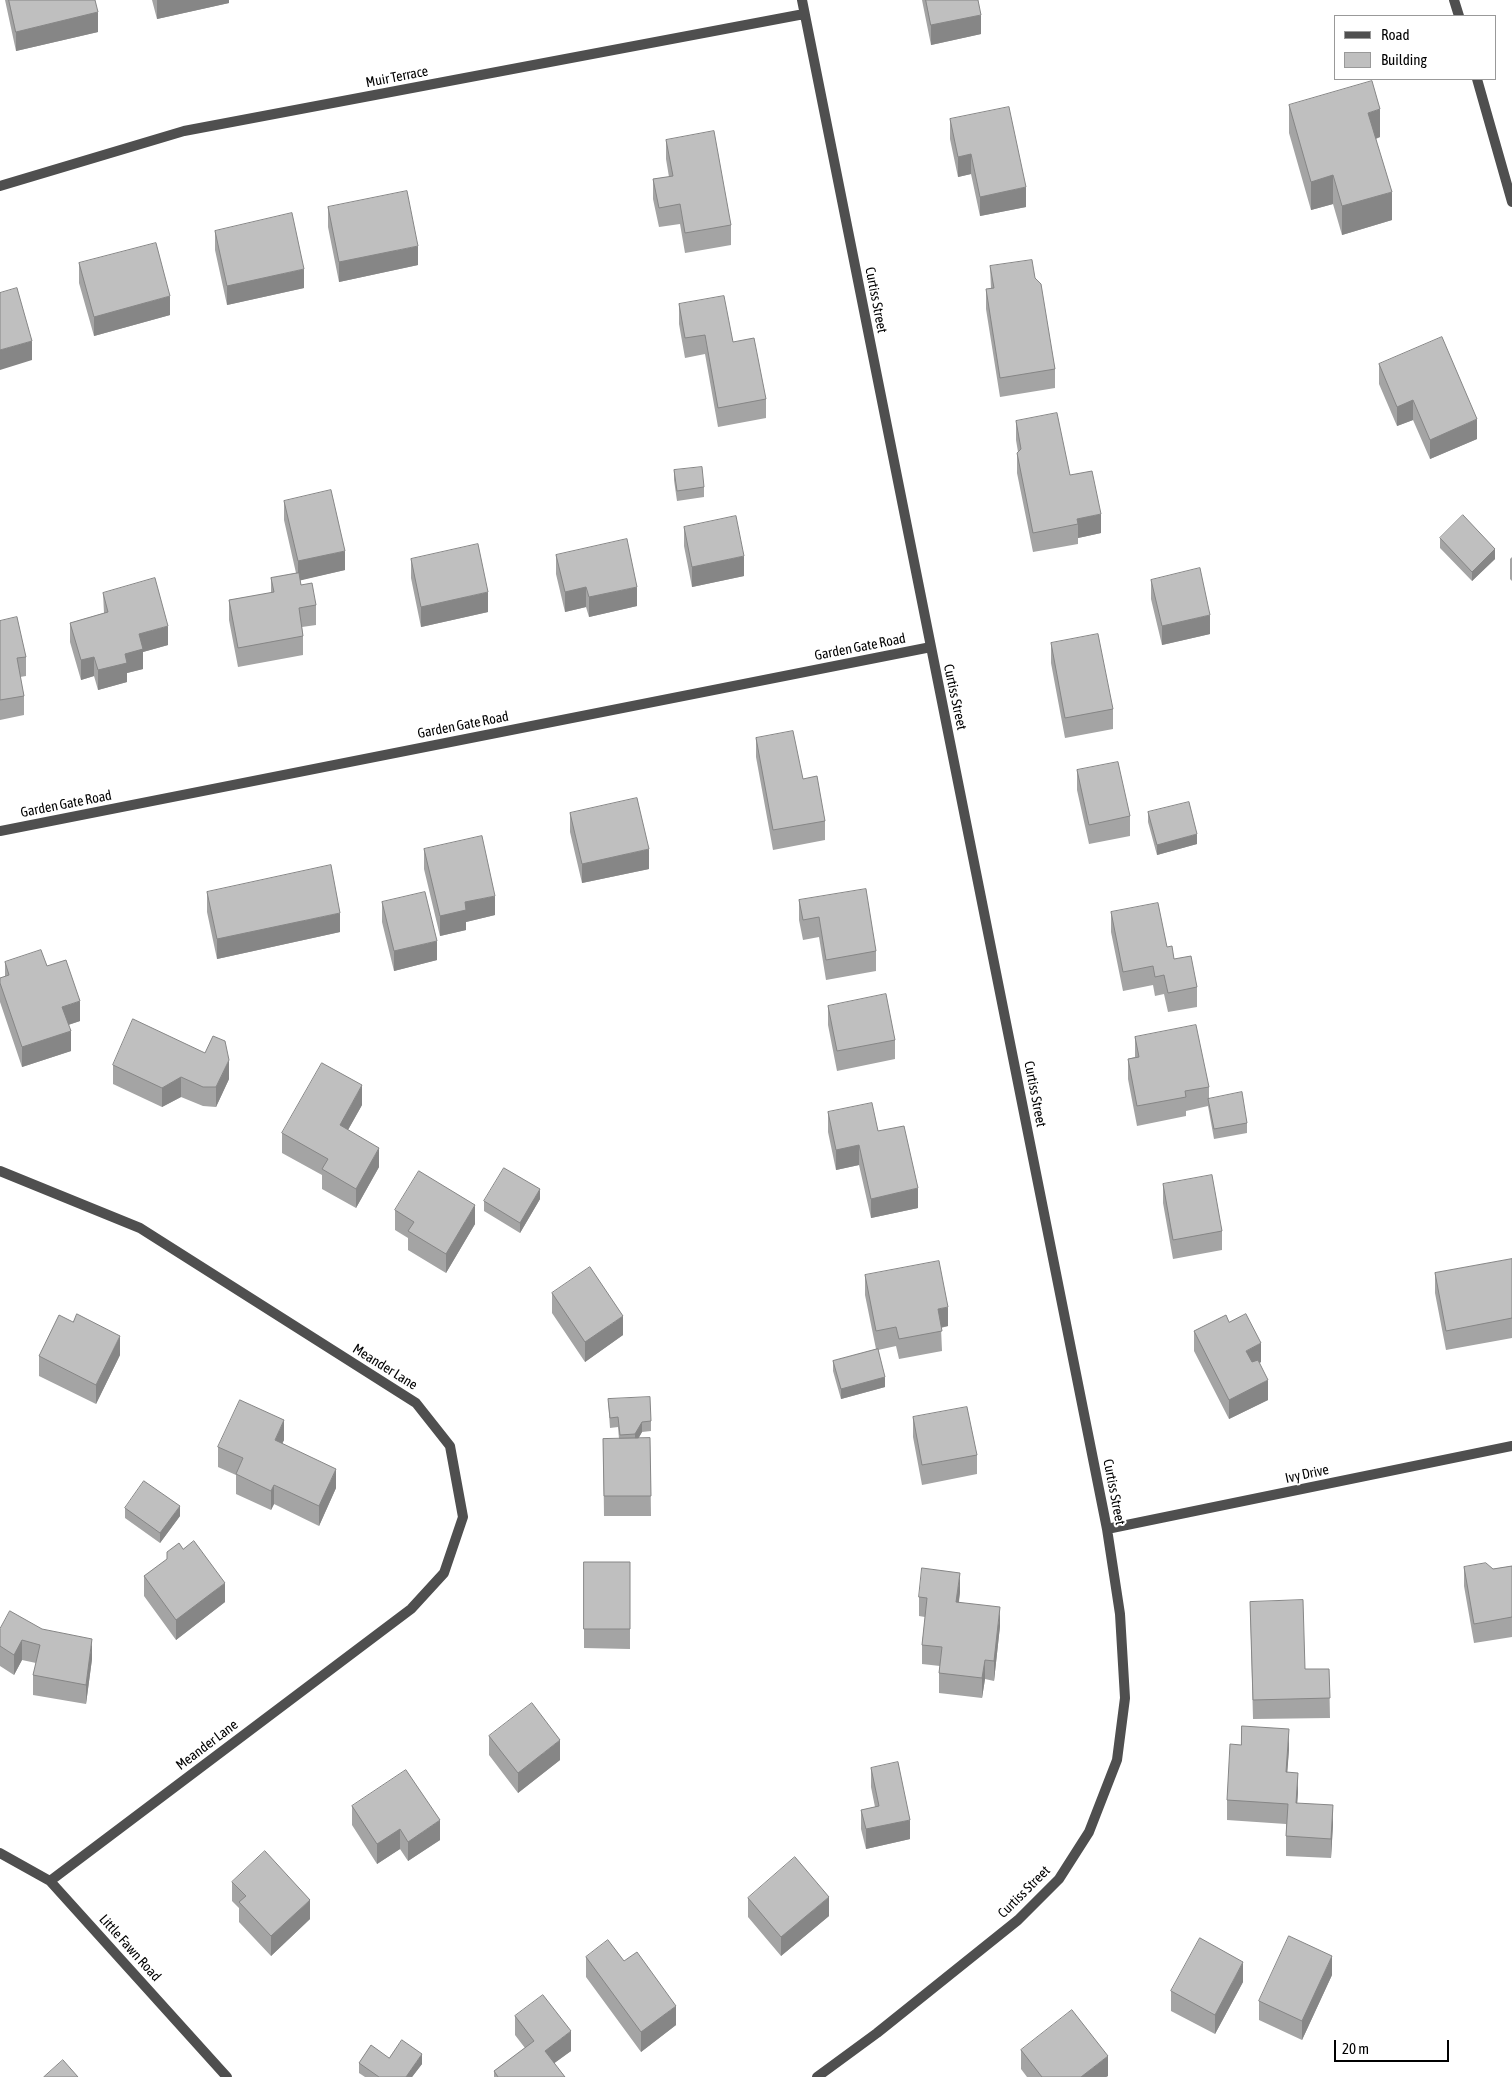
<!DOCTYPE html>
<html>
<head>
<meta charset="utf-8">
<style>
  body { margin:0 }
  #map { position:relative; width:1512px; height:2077px; overflow:hidden; background:#fff; font-family:"Asap Condensed",sans-serif }
  canvas { display:block }
  .legend { position:absolute; left:1334px; top:15px; width:162px; height:65px; box-sizing:border-box; background:#fff; border:1px solid #999; margin:0; padding:6px 9px; list-style:none; font-size:15px; color:#000 }
  .legend li { display:flex; align-items:center; gap:10px; height:25px }
  .legend b { width:25px; border:1px solid #999 }
  .scale { position:absolute; left:1334px; top:2040px; width:115px; height:22px; box-sizing:border-box; border:2px solid #000; border-top:0; padding-left:6px; font-size:15px; line-height:18px; white-space:nowrap; color:#000; -webkit-text-stroke:4px #fff; paint-order:stroke }
</style>
</head>
<body>
<div id="map">
<canvas width="1512" height="2077"></canvas>
<ul class="legend">
<li><b style="height:6px;background:#4f4f4f"></b>Road</li>
<li><b style="height:14px;background:#bfbfbf"></b>Building</li>
</ul>
<div class="scale">20 m</div>
</div>
<script>
const g = document.querySelector('canvas').getContext('2d');
g.lineJoin = 'round';
function trace(path, color, width, dash) { g.strokeStyle = color; g.lineWidth = width; g.lineCap = dash ? 'butt' : 'round'; g.setLineDash(dash || []); g.stroke(path); }
function fill(path, color) { g.fillStyle = color; g.fill(path, 'evenodd'); }
function write(font, color, halo, rows, align = 'center') {
  g.font = font + ' "Asap Condensed",sans-serif'; g.lineWidth = 4; g.setLineDash([]); g.textBaseline = 'middle'; g.strokeStyle = halo; g.fillStyle = color; for (const [text, x, y, turn = 0] of rows) {
    g.save(); g.translate(x, y); g.rotate((+turn || 0) * Math.PI / 180); g.textAlign = isNaN(turn) ? turn : align; if (halo) g.strokeText(text, 0, 0); g.fillText(text, 0, 0); g.restore();
  }
}
trace(new Path2D(`
  M802 0 1107 1529 1120 1614 1125 1698 1117 1760 1089 1832 1059 1879 1018 1920 877 2033 817 2077
  M1454 0 1459 16
  M1477 79 1512 202
  M0 186 184 131 804 14
  M0 831 931 647
  M0 1171 140 1228 416 1403 450 1446 463 1517 444 1573 411 1609 50 1881
  M1107 1529 1512 1446
  M0 1853 50 1881 227 2077`), '#4f4f4f', 10);
fill(new Path2D(`
  M5 0H95L98 32 16 51Z
  M152 0H229V3L157 19Z
  M922 0H978L981 34 931 45Z
  M1289 105 1380 137 1376 139 1392 220 1342 235 1333 204 1311 210 1289 133Z
  M950 119 1026 207 980 216 971 174 958 177 950 139Z
  M666 140 731 225V245L685 253 680 224 659 227 653 199V179L669 177 666 159Z
  M328 207 418 265 339 282 328 227Z
  M215 231 304 288 227 305 215 250Z
  M79 263 170 315 94 336 79 283Z
  M990 266 1035 278 1055 369V388L1000 397 986 309V289H991Z
  M679 304 733 342 766 399V418L718 427 705 354 685 358 679 324Z
  M1379 364 1477 439 1430 459 1413 420 1397 426 1379 384Z
  M1016 421 1070 475 1101 533 1078 538V544L1033 552 1017 473V453L1018 452 1016 440Z
  M674 470 704 487V497L677 501 674 480Z
  M284 501 345 570 300 580 301 585 316 605V625L302 627 303 636V655L238 667 229 620V600L271 593V578L296 573 284 520Z
  M684 527 744 576 692 587 684 546Z
  M1440 538 1495 559 1472 581 1440 548Z
  M556 555 637 606 589 617 586 607 565 612 556 574Z
  M1512 557V581L1510 579V559Z
  M411 559 488 612 421 627 411 578Z
  M1151 580 1210 634 1162 645 1151 599Z
  M103 593 168 645 143 652V669L127 673V682L98 690 94 676 81 680 70 642V623L104 613Z
  M0 621 26 657V676L20 677 24 696V715L0 720Z
  M1051 643 1113 709V729L1065 738 1051 663Z
  M756 738 803 779 825 821V840L773 850 756 757Z
  M1077 770 1130 816V836L1089 844 1077 790Z
  M1148 812 1197 844 1157 855 1148 822Z
  M570 813 649 869 582 883 570 832Z
  M424 849 495 915 466 922V930L440 936 424 869Z
  M207 892 340 932 217 959 207 912Z
  M799 900 876 951V971L826 980 819 937 803 940 799 920Z
  M382 902 437 960 394 971 382 922Z
  M1111 912 1167 947 1174 959 1197 987V1007L1168 1012 1164 994 1155 996 1153 985 1123 991 1111 932Z
  M5 962 47 966 80 1021 68 1025 71 1051 22 1067 0 1002V978L5 977Z
  M828 1006 895 1040V1059L837 1071 828 1025Z
  M1135 1037 1209 1087V1098L1247 1123V1133L1214 1139 1208 1106 1186 1111V1116L1137 1126 1128 1079V1059L1135 1057Z
  M113 1065 229 1079 216 1107 203 1106 181 1097 162 1107 113 1084Z
  M362 1105 348 1130 379 1167 356 1208 322 1189V1175L282 1153V1133Z
  M828 1112 878 1131 918 1208 871 1218 859 1165 836 1170 828 1132Z
  M1163 1184 1222 1231V1250L1173 1259 1163 1203Z
  M540 1199 520 1233 484 1211V1201Z
  M395 1210 475 1224 446 1273 408 1250V1238L395 1230Z
  M1512 1259V1338L1446 1350 1435 1293V1273Z
  M865 1275 948 1326 941 1328 942 1351 899 1359 896 1346 878 1350 885 1387 841 1399 833 1371V1361L876 1349 865 1295Z
  M552 1293 623 1335 585 1362 552 1313Z
  M1194 1331 1261 1362 1259 1363 1268 1400 1229 1419 1194 1351Z
  M120 1355 96 1404 39 1376V1356Z
  M608 1399 651 1421V1431L642 1432 638 1439 650 1438 651 1516H604L603 1439H619L618 1427 610 1428Z
  M913 1417 977 1455V1474L922 1485 913 1437Z
  M284 1440 282 1443 336 1488 319 1526 274 1504 271 1510 236 1494V1475L218 1467V1447Z
  M125 1508 180 1516 160 1543 125 1518Z
  M183 1549 225 1602 176 1640 144 1596V1576L167 1560V1552Z
  M584 1562H630V1649L584 1648Z
  M1512 1566V1637L1474 1643 1464 1586V1567L1493 1569Z
  M960 1592 959 1602 1000 1626 994 1681 985 1679 982 1698 939 1693V1673L940 1666 922 1664V1645L925 1617 919 1616V1597Z
  M1250 1602 1305 1669H1329L1330 1718 1253 1719Z
  M0 1629 92 1659 86 1704 33 1695V1675L36 1663 22 1660 14 1675 0 1666Z
  M489 1736 560 1760 518 1793 489 1755Z
  M1289 1749 1287 1772 1298 1792 1297 1803 1333 1824 1331 1858 1286 1856V1824L1227 1820V1800Z
  M871 1768 910 1839 866 1849 861 1829V1810L875 1807 871 1787Z
  M352 1806 440 1840 408 1861 400 1849 377 1864 352 1825Z
  M232 1882 310 1919 271 1956 239 1922V1908L232 1901Z
  M748 1898 829 1916 781 1956 748 1917Z
  M586 1957 624 1961 676 2025 641 2052 586 1977Z
  M1332 1975 1302 2040 1259 2020V2001Z
  M1243 1982 1215 2034 1171 2011V1991Z
  M515 2016 571 2051 554 2063 565 2077H494V2071L525 2048 515 2035Z
  M1021 2050 1108 2076 1106 2077H1027L1021 2069Z
  M389 2058 422 2064 412 2077H365L359 2073V2063Z`), '#a4a4a4');
fill(new Path2D(`
  M157 0H229V3L157 19Z
  M98 12V32L16 51V32Z
  M981 15V34L931 45V25Z
  M1380 109V137L1368 141V113Z
  M971 154V174L958 177V157Z
  M1333 175V204L1311 210V182Z
  M1026 187V207L980 216V197Z
  M1392 192V220L1342 235V206Z
  M418 246V265L339 282V262Z
  M304 269V288L227 305V286Z
  M170 296V315L94 336V317Z
  M32 341V360L0 370V350Z
  M1413 400V420L1397 426V407Z
  M1477 419V439L1430 459V440Z
  M1101 514V533L1078 538V524L1077 519Z
  M1495 549V559L1472 581V572Z
  M345 551V570L298 581V561Z
  M744 556V576L692 587V567Z
  M586 587V607L565 612V592Z
  M637 587V606L589 617V597Z
  M488 592V612L421 627V607Z
  M1210 615V634L1162 645V626Z
  M168 626V645L143 652V669L127 673V682L98 690V670L125 654 139 634Z
  M94 657V676L81 680V660Z
  M1197 834V844L1157 855V845Z
  M649 849V869L582 883V864Z
  M495 896V915L466 922V930L440 936V916L465 902Z
  M340 913V932L217 959V939Z
  M437 941V960L394 971V951Z
  M80 1001V1021L62 1027V1007Z
  M71 1031V1051L22 1067V1047Z
  M229 1060V1079L216 1107V1087Z
  M181 1077V1097L162 1107V1088Z
  M362 1085V1105L340 1144V1125Z
  M859 1145V1165L836 1170V1150Z
  M379 1148V1167L356 1208V1189Z
  M918 1188V1208L871 1218V1199Z
  M540 1189V1199L520 1233V1223Z
  M475 1205V1224L446 1273V1254Z
  M948 1307V1326L938 1328V1309Z
  M623 1316V1335L585 1362V1342Z
  M120 1336V1355L96 1404V1385Z
  M1261 1343V1362L1246 1370V1351Z
  M885 1377V1387L841 1399V1389Z
  M1268 1380V1400L1229 1419V1400Z
  M284 1420V1440L275 1459V1440Z
  M642 1422V1432L635 1444V1434Z
  M336 1469V1488L319 1526V1506Z
  M274 1485V1504L271 1510V1491Z
  M180 1506V1516L160 1543V1533Z
  M960 1573V1592L956 1621V1602Z
  M225 1583V1602L176 1640V1620Z
  M1000 1607V1626L994 1681V1661Z
  M92 1639V1659L86 1704V1685Z
  M22 1640V1660L14 1675V1655Z
  M985 1660V1679L982 1698V1678Z
  M1289 1729V1749L1286 1791V1772Z
  M560 1740V1760L518 1793V1773Z
  M1298 1773V1792L1296 1822V1803Z
  M1333 1805V1824L1331 1858V1839Z
  M440 1820V1840L408 1861V1842Z
  M910 1820V1839L866 1849V1829Z
  M400 1829V1849L377 1864V1844Z
  M829 1897V1916L781 1956V1937Z
  M310 1900V1919L271 1956V1936Z
  M1332 1956V1975L1302 2040V2021Z
  M1243 1962V1982L1215 2034V2015Z
  M676 2006V2025L641 2052V2032Z
  M571 2031V2051L545 2070V2051Z
  M422 2054V2064L412 2077H406Z
  M1108 2056V2076L1106 2077H1081Z`), '#868686');
const building = new Path2D(`
  M9 0H95L98 12 16 32Z
  M926 0H978L981 15 931 25Z
  M1372 81 1380 109 1368 113 1392 192 1342 206 1333 175 1311 182 1289 105Z
  M1009 107 1026 187 980 197 971 154 958 157 950 119Z
  M714 131 731 225 685 233 680 204 659 208 653 179 673 176 666 140Z
  M407 191 418 246 339 262 328 207Z
  M292 213 304 269 227 286 215 231Z
  M156 243 170 296 94 317 79 263Z
  M1032 260 1035 278 1041 284 1055 369 1000 378 986 289 994 288 990 266Z
  M17 288 32 341 0 350V293Z
  M724 296 733 342 754 338 766 399 718 408 705 335 685 338 679 304Z
  M1442 337 1477 419 1430 440 1413 400 1397 407 1379 364Z
  M1057 413 1070 475 1092 471 1101 514 1077 519 1078 524 1033 533 1017 453 1021 449 1016 421Z
  M702 467 704 487 677 491 674 470Z
  M331 490 345 551 298 561 284 501Z
  M1463 515 1495 549 1472 572 1440 538Z
  M736 516 744 556 692 567 684 527Z
  M627 539 637 587 589 597 586 587 565 592 556 555Z
  M478 544 488 592 421 607 411 559Z
  M1200 568 1210 615 1162 626 1151 580Z
  M299 573 301 585 312 583 316 605 299 608 303 636 238 648 229 600 274 592 271 578Z
  M155 578 168 626 139 634 143 649 125 654 127 663 98 670 94 657 81 660 70 623 108 612 103 593Z
  M17 617 26 657 17 658 24 696 0 700V621Z
  M1098 634 1113 709 1065 718 1051 643Z
  M793 731 803 779 817 776 825 821 773 830 756 738Z
  M1118 762 1130 816 1089 825 1077 770Z
  M637 798 649 849 582 864 570 813Z
  M1189 802 1197 834 1157 845 1148 812Z
  M482 836 495 896 465 902 466 910 440 916 424 849Z
  M331 865 340 913 217 939 207 892Z
  M866 889 876 951 826 960 819 917 803 920 799 900Z
  M425 892 437 941 394 951 382 902Z
  M1158 903 1167 947 1172 946 1174 959 1191 956 1197 987 1168 993 1164 975 1155 977 1153 966 1123 972 1111 912Z
  M41 950 47 966 66 960 80 1001 62 1007 71 1031 22 1047 0 983V978L9 975 5 962Z
  M886 994 895 1040 837 1051 828 1006Z
  M133 1019 205 1053 213 1036 225 1041 229 1060 216 1087H203L181 1077 162 1088 113 1065Z
  M1196 1025 1209 1087 1185 1091 1186 1097 1137 1106 1128 1059 1139 1057 1135 1037Z
  M322 1063 362 1085 340 1125 379 1148 356 1189 322 1169 328 1159 282 1133Z
  M1242 1092 1247 1123 1214 1129 1208 1099Z
  M872 1103 878 1131 904 1126 918 1188 871 1199 859 1145 836 1150 828 1112Z
  M504 1168 540 1189 520 1223 484 1201Z
  M419 1171 475 1205 446 1254 408 1231 414 1222 395 1210Z
  M1212 1175 1222 1231 1173 1240 1163 1184Z
  M1512 1259V1318L1446 1331 1435 1273Z
  M939 1261 948 1307 938 1309 942 1331 899 1339 896 1327 876 1331 865 1275Z
  M590 1267 623 1316 585 1342 552 1293Z
  M77 1314 120 1336 96 1385 39 1356 59 1315 73 1322Z
  M1246 1314 1261 1343 1246 1351 1252 1362 1258 1360 1268 1380 1229 1400 1194 1331 1226 1315 1229 1322Z
  M878 1349 885 1377 841 1389 833 1361Z
  M650 1397 651 1421 642 1422 635 1434 620 1435 618 1417 610 1418 608 1399Z
  M240 1400 284 1420 275 1440 336 1469 319 1506 274 1485 271 1491 236 1474 243 1458 218 1447Z
  M967 1407 977 1455 922 1465 913 1417Z
  M650 1438 651 1496H604L603 1439Z
  M144 1481 180 1506 160 1533 125 1508Z
  M194 1541 225 1583 176 1620 144 1576 167 1559V1552L179 1543 183 1549Z
  M584 1562H630V1629H584Z
  M1486 1563 1493 1569 1512 1566V1617L1474 1624 1464 1567Z
  M922 1568 960 1573 956 1602 1000 1607 994 1661 985 1660 982 1678 939 1673 942 1647 922 1645 927 1598 919 1597Z
  M1303 1600 1305 1669H1329L1330 1698 1253 1700 1250 1602Z
  M10 1611 42 1629 92 1639 86 1685 33 1675 40 1645 22 1640 14 1655 0 1646V1629Z
  M532 1703 560 1740 518 1773 489 1736Z
  M1242 1726 1289 1729 1286 1772 1298 1773 1296 1803 1333 1805 1331 1839 1286 1836 1288 1804 1227 1800 1230 1744 1241 1745Z
  M898 1762 910 1820 866 1829 861 1810 879 1806 871 1768Z
  M406 1770 440 1820 408 1842 400 1829 377 1844 352 1806Z
  M265 1851 310 1900 271 1936 239 1902 246 1896 232 1882Z
  M795 1857 829 1897 781 1937 748 1898Z
  M1289 1936 1332 1956 1302 2021 1259 2001Z
  M1200 1938 1243 1962 1215 2015 1171 1991Z
  M608 1940 624 1961 637 1952 676 2006 641 2032 586 1957Z
  M543 1995 571 2031 545 2051 565 2077H498L494 2071 534 2041 515 2016Z
  M1072 2010 1108 2056 1081 2077H1042L1021 2050Z
  M402 2040 422 2054 406 2077H379L359 2063 371 2045 389 2058Z
  M63 2060 78 2077H44Z`);
fill(building, '#bfbfbf');
trace(building, '#868686', 1);
write('14px', '#000', '#fff', [
  ["Muir Terrace",397,77,-11],
  ["Curtiss Street",876,300,79],
  ["Garden Gate Road",860,647,-11],
  ["Curtiss Street",955,697,78],
  ["Garden Gate Road",463,725,-11],
  ["Garden Gate Road",66,804,-11],
  ["Curtiss Street",1035,1094,79],
  ["Meander Lane",385,1367,32],
  ["Ivy Drive",1307,1474,-12],
  ["Curtiss Street",1114,1492,79],
  ["Meander Lane",207,1745,-37],
  ["Curtiss Street",1024,1892,-45],
  ["Little Fawn Road",130,1948,48]
]);
</script>
</body>
</html>
